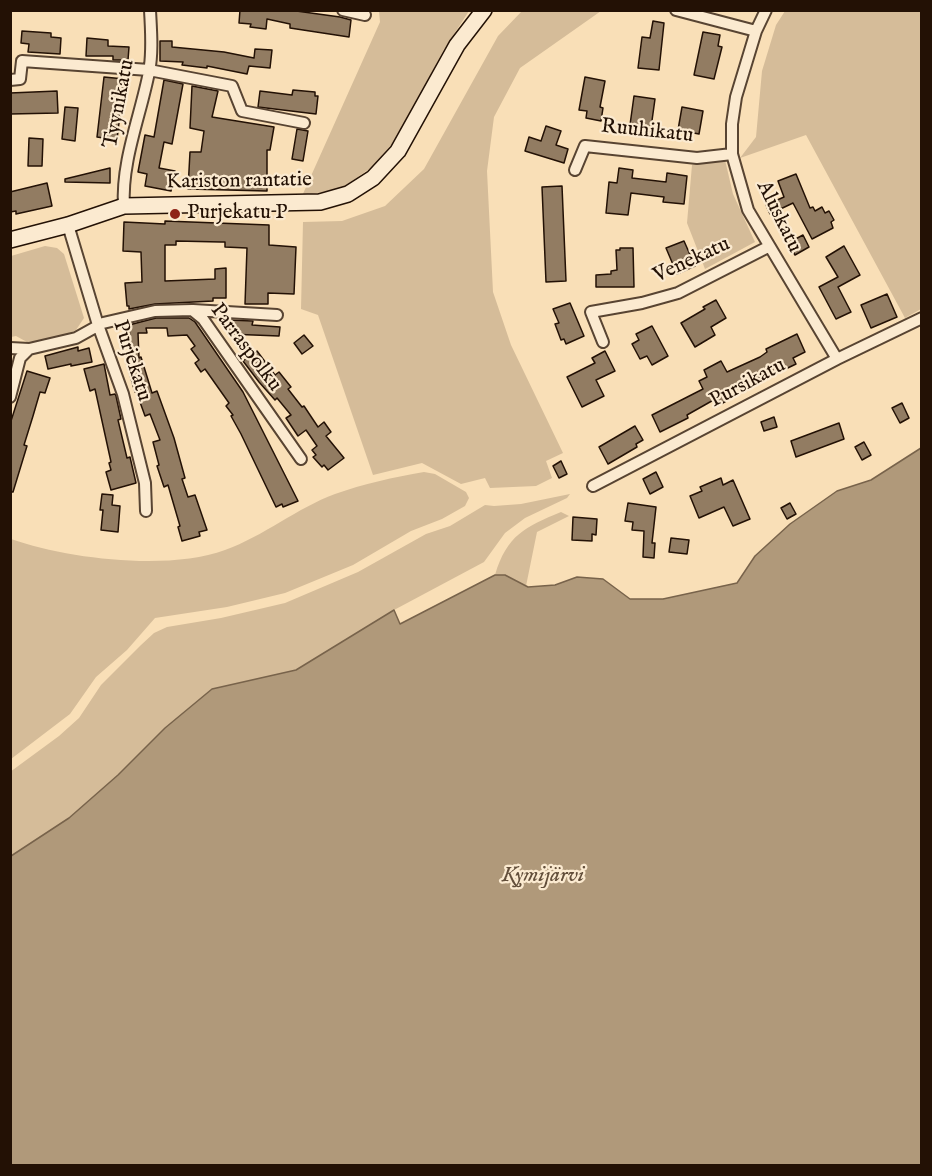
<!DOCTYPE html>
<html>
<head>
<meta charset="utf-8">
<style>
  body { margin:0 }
  #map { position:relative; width:932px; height:1176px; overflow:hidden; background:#f9dfb7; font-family:"IM FELL English",serif }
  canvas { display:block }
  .frame { position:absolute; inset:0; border:12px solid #231105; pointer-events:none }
</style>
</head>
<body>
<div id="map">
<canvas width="932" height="1176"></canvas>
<div class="frame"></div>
</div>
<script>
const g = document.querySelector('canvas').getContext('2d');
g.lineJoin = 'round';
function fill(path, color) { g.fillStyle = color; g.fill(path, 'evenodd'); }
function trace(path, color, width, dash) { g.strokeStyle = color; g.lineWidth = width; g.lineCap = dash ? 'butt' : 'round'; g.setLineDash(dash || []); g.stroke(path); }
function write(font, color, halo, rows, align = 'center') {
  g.font = font + ' "IM FELL English",serif'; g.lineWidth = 4.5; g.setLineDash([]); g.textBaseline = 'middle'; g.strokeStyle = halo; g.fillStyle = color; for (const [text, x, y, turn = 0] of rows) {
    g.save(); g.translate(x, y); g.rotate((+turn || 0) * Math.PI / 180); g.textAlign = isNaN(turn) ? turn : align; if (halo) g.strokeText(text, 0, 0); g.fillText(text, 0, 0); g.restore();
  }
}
fill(new Path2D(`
  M379 11H469L443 51 397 138 372 167 342 188 302 196 380 22Z
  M522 11H601L520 68 494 117 487 171 493 292 511 345 563 453 546 461 552 478 536 486 490 488 485 478 461 484 422 463 373 475 318 315 301 309 303 222 342 221 385 206 424 169 498 36Z
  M785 11H921V309L905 318 806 135 740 158 756 137 762 71 776 25Z
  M725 160 733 194 755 242 705 269 687 223 692 165Z
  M45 246 57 248 64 254 84 318 76 330 53 340 27 342 16 336 11 337V256Z
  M424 472 435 474 466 492 469 498 465 506 442 519 411 531 353 565 285 593 227 607 155 618 127 650 96 677 70 714 11 759V539C68 559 168 571 225 550 264 536 297 508 335 494 363 484 394 477 424 472Z
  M570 494 567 498 525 518 505 533 484 562 394 610 296 670 212 689 165 728 118 775 69 818 11 856 10 772 59 736 79 718 101 685 141 645 154 633 167 627 221 618 285 603 358 572 426 534 450 526 485 505 494 506 521 504Z
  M561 512 569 516 537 532 526 586 505 575H495C507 535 525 527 561 512Z`), '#d5bc99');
const water = new Path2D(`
  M921 448V1165H11V856L69 818 118 775 165 728 212 689 296 670 394 610 400 624 495 575H505L528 587 555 585 577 577 603 579 630 599H663L737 583 755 556 790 524 837 491 871 480Z`);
fill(water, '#b0997a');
trace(water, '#78634b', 1.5);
const building = new Path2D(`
  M240 10H289L340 17 351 20 349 37 290 28V24L267 19 266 29 250 27 251 24 239 23Z
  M653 21 664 23 659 70 638 68 642 37 650 38Z
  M22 31 51 33V37L61 38 60 54 28 52 29 44 21 43Z
  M703 32 720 35 718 46 722 47 714 79 694 75Z
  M87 38 108 40V46L129 47 128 60H113V56H86Z
  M160 41H172V47L224 52 254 58 255 49 272 50 270 68 249 66 247 74 207 66V68L182 65 183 62 160 61Z
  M104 77 124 79 117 140 97 137Z
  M585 77 605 81 600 107 603 108 601 121 586 118 587 111 579 110Z
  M164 80 183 84 172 144 164 142 159 168 175 171 171 191 145 186 147 174 138 172 145 135 154 137Z
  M192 86 218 91 212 117 274 127 270 150H267V191L188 189 190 152H201L204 131 190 128Z
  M293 90 315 92V96H318L316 114 258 107 260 91 292 95Z
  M57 91 58 113 10 114V93Z
  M634 96 655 99 650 135 629 132Z
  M65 107 78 108 75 141 62 139Z
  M682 107 703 111 699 134 678 130Z
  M546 126 561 131 556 145 568 149 564 163 525 151 529 137 541 141Z
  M297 129 308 131 303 161 292 159Z
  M29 138 43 139 42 166H28Z
  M110 168V183L65 182V179Z
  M619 168 633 170 632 178 666 182 667 173 687 176 684 204 663 202 664 197 631 193 628 215 606 213 609 182 617 183Z
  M796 174 810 208 813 207 815 211 822 207 825 213 829 211 834 220 831 222 833 228 812 239 793 203 770 214 766 205 784 197 778 181Z
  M47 183 52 206 16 214V211L10 212V192Z
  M562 186 566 281 546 282 542 187Z
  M165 221 269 225V245L296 247 294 294 268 293V304H245L247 248 225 247V242H221L176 241V245H165V281L215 279V269L226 268V298H213V301L155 304 129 309V306H127L125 283 142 282 141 252 123 251 124 222 165 224Z
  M803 235 809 247 795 255 788 243Z
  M684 241 695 266 677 274 666 248Z
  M844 246 860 275 838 287 851 312 836 319 819 287 838 277 826 257Z
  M620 248H633L634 287H596V275L611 274V271L617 270 616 250H620Z
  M887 294 897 317 871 328 861 305Z
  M716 300 726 318 711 327 715 335 695 347 681 323 705 309 703 307Z
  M570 303 584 336 566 344 564 339 561 340 555 324 559 323 553 309Z
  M156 318H189L195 322 243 392 298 501 283 507 282 504 276 507 241 434 231 416 233 415 226 406 229 403 205 369 201 372 195 363 199 360 191 349 195 346 187 335 168 336 167 328H146L147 333H138L139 358 141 357 152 393 157 391 174 438 185 478 182 479 188 497 195 495 207 530 199 532 200 536 182 541 178 527 180 526 168 485 164 487 157 466 159 465 153 442 160 440 150 414 145 416 136 391 135 392 126 362 131 360 129 325Z
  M229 320 253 321 252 325 280 327 279 336 228 334Z
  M652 326 668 356 652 365 647 356 640 359 632 344 639 340 636 334Z
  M797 334 805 352 793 358 796 364 769 377 768 374 736 389 732 392 735 396 721 404 717 398 687 415 688 418 660 432 652 415 703 389 699 381 707 377 704 370 721 361 727 372 760 357 767 352 766 349Z
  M304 335 313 346 302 354 294 343Z
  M78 347V351L89 348 92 362 71 366V364L48 369 45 356Z
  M257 351 275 375 279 372 291 387 288 389 302 407 304 406 318 427 324 422 331 432 326 436 344 458 328 470 324 465 322 467 313 457 316 455 312 450 317 446 306 430 298 436 286 418 291 415 277 398 275 400 259 382 243 361Z
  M605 351 615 371 596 380 604 396 582 407 567 377 595 363 592 358Z
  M104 364 110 395 115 394 116 396 121 419 118 420 127 458 130 457 136 483 111 490 106 472 111 470 109 463 111 462 95 389 90 391 84 369Z
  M27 371 50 378 45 393 40 392 33 416 24 445 27 446 13 492H10V424Z
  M902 403 909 418 900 423 892 408Z
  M774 417 777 427 764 431 761 422Z
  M839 423 844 439 796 457 791 441Z
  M635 426 643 440 636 444 637 447 608 464 599 447Z
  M864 442 871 455 862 460 855 447Z
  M561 461 567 474 559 478 553 466Z
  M656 472 663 487 650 494 643 479Z
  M721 478 723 485 733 480 750 519 733 526 724 507 699 518 690 496 702 491 700 487Z
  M102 494 113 495 112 505 120 506 118 532 101 530 103 510H100Z
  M628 503 656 507 652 543H655L654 558 643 557 644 531 632 530 633 522 625 521Z
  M790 503 796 514 787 519 781 508Z
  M573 517 597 519 596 535 592 534V541L572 540Z
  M671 538 689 540 687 554 669 552Z`);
fill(building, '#927c62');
trace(building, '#231105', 1.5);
const street = new Path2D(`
  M343 10 365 15
  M676 10 756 31
  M766 10 756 31 736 97 732 124V154L748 210 837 359
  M10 80 20 79 22 61 149 70 232 86 242 111 304 123
  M575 170 585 146 697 158 732 154
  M124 206C121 162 141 114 149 72 153 52 151 30 150 10
  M68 225 98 325 123 394 145 483 146 511
  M193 310 277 315
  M603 342 591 312 642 303 678 293 768 247
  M10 348 29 349
  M10 397 20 358 29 349 76 338 103 323 155 311 192 310 203 319 301 459
  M593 486 837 359 922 318`);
const secondary = new Path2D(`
  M10 240 68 225 124 206 320 202 348 194 373 178 398 151 457 45 484 10`);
trace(street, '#584432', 14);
trace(secondary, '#231105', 18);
trace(street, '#fbead0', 10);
trace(secondary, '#fbead0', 15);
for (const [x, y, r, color] of [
  [175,214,6,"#8f2418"]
]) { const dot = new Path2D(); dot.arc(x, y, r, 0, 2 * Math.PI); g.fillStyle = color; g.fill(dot); trace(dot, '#fbead0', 2); }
write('21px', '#231105', '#fbead0', [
  ["Tyynikatu",120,104,-79],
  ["Ruuhikatu",647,132,6],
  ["Kariston rantatie",239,182,-1],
  ["Aluskatu",778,217,64],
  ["Venekatu",692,261,-25],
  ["Parraspolku",245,348,53],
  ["Purjekatu",131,361,72],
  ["Pursikatu",748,384,-28]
]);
write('21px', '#231105', '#fbead0', [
  ["Purjekatu P",187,214]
], 'left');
write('italic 22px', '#624e3a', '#fbead0', [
  ["Kymijärvi",543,876]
]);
</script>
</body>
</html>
